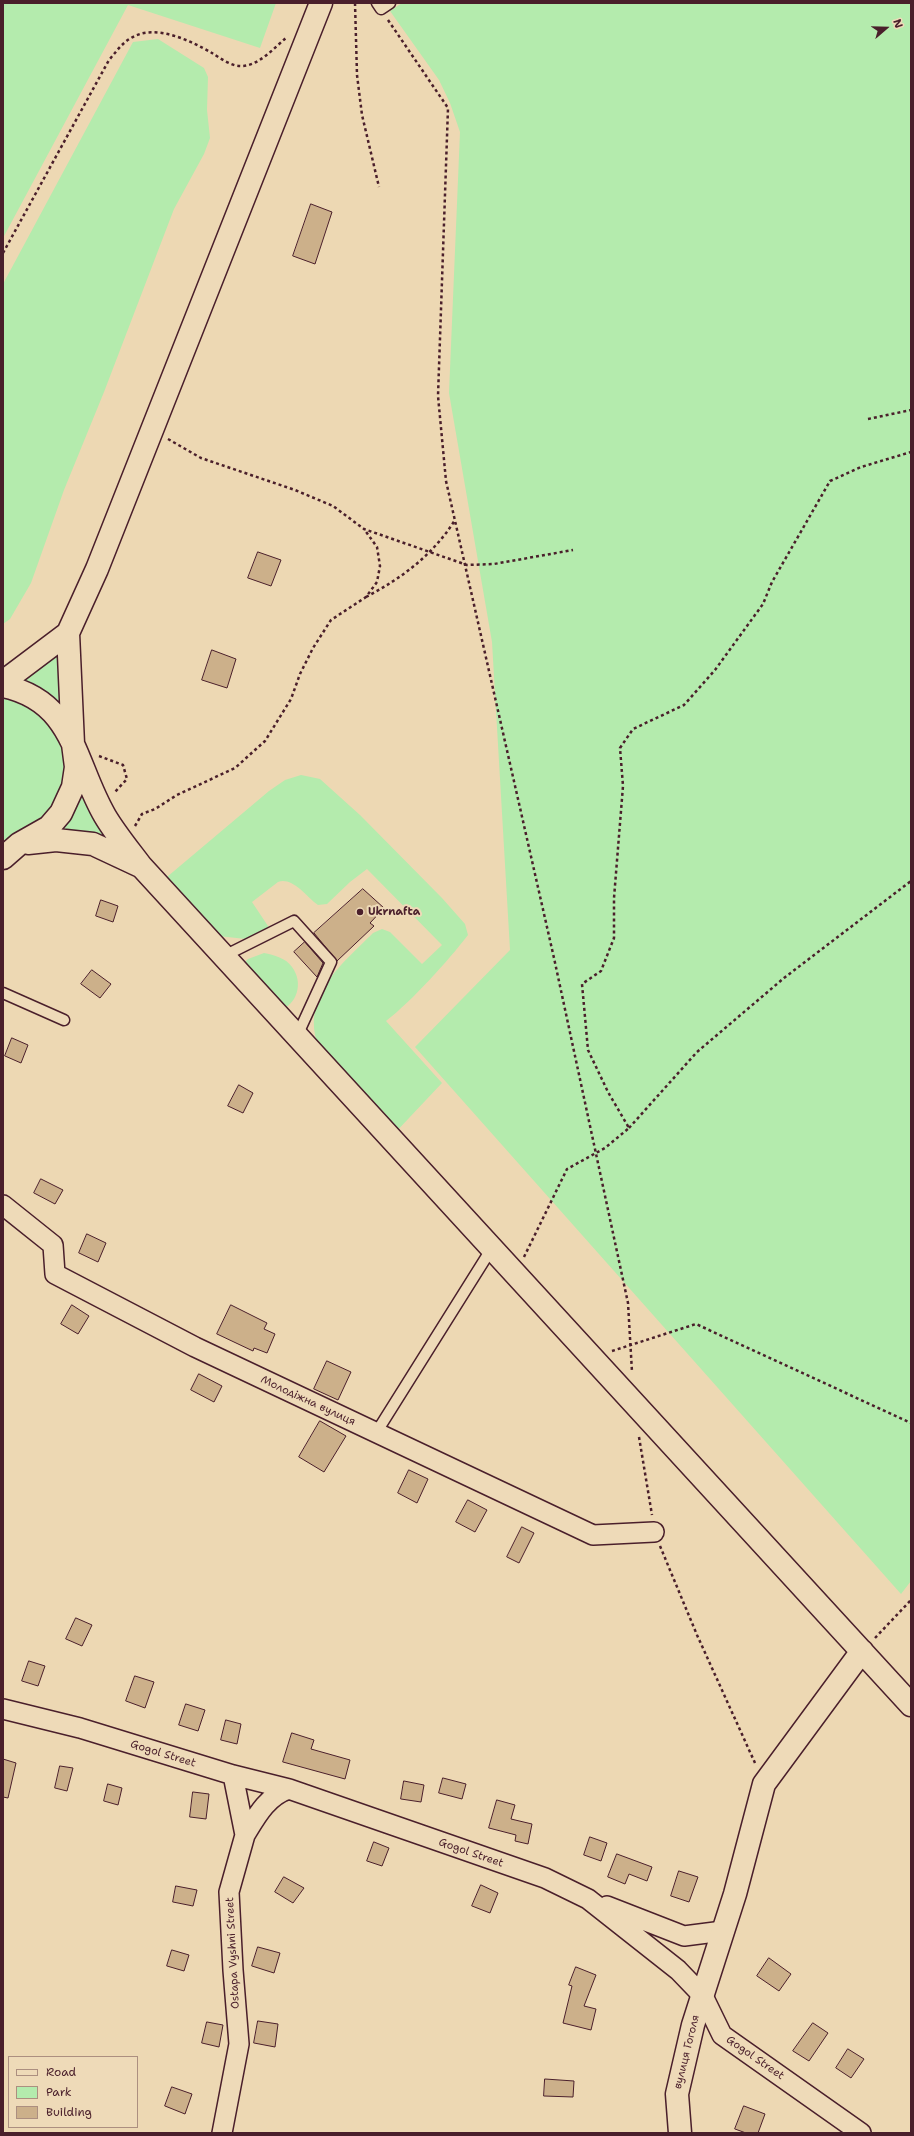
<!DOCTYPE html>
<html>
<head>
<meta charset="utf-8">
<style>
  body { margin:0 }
  #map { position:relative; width:914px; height:2136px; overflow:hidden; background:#edd8b3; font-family:"Shantell Sans",sans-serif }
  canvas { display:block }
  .frame { position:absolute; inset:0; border:4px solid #4a1f2b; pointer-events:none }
  .legend { position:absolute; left:8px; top:2056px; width:130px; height:72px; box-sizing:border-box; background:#eedab8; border:1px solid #ac8f80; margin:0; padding:5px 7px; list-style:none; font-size:12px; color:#4a1f2b }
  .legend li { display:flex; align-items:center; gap:8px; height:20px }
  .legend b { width:20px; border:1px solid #ac8f80 }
  .north { position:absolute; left:866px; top:8px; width:40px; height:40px; -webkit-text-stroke:3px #eedab8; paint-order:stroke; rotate:70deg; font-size:11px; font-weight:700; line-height:16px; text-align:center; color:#4a1f2b }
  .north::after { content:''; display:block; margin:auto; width:14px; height:18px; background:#4a1f2b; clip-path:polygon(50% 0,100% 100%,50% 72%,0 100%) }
</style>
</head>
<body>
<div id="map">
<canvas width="914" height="2136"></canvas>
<div class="frame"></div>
<ul class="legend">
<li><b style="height:5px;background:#eedab8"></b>Road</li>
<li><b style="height:11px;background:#b4ebad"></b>Park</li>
<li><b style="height:11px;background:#ccb08a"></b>Building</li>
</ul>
<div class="north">N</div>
</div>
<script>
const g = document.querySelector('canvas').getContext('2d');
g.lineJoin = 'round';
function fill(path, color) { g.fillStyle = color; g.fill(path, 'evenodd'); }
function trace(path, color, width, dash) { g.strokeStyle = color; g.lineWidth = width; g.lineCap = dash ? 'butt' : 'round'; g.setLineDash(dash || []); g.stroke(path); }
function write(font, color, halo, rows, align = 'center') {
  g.font = font + ' "Shantell Sans",sans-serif'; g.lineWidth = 4; g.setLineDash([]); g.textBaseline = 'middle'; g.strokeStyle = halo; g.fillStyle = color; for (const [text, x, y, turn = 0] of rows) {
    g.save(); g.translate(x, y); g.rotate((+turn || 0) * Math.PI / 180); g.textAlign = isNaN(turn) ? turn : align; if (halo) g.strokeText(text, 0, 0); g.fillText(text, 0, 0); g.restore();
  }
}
fill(new Path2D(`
  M3 3H276L260 48 128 5 3 238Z
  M402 3H911V1581L901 1594 415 1047 510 950 492 642 449 393 460 132 450 103 439 80 390 11Z
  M158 39 204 68 208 77 207 110 210 138 204 154 174 209 104 392 64 490 31 583 10 619 3 624V284L133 42Z
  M60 651 61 703 23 682Z
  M3 695 19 698 58 730 68 768 55 810 16 839 3 841Z
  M301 775 320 779 360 815 442 898 465 924 468 935C448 961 412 1001 386 1021L442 1083 393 1135 318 1045C301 996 342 964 373 933L382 929 390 932 422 964 442 945 367 869 350 882 327 904 318 905 314 902C305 894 291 877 278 882L252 902 270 929 246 939 218 936 161 882 269 791 285 780Z
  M85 791 111 838 62 829Z
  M264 953C274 955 286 958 292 967 304 983 297 1005 279 1011L244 963 248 959Z`), '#b4ebad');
const building = new Path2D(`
  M311 204 332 212 315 264 293 256Z
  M258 552 281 560 271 586 248 578Z
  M212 650 236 659 227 688 202 680Z
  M363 889 384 908 370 923 374 926 337 961 314 933Z
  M101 900 118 906 113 922 96 916Z
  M305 942 323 963 317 977 294 952Z
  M92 970 111 984 100 998 81 984Z
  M12 1038 28 1045 21 1063 5 1056Z
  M239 1085 253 1093 243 1113 228 1106Z
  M41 1179 63 1190 55 1204 34 1193Z
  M87 1234 106 1243 98 1262 79 1253Z
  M72 1305 89 1316 78 1334 61 1324Z
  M231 1305 267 1323 264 1329 275 1334 267 1353 254 1348 253 1351 217 1334Z
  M327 1361 351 1372 338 1400 314 1389Z
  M199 1374 222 1386 214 1402 191 1390Z
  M320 1421 346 1436 324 1472 299 1457Z
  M409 1470 428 1479 417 1503 398 1493Z
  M468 1500 487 1510 475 1532 456 1522Z
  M522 1527 534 1533 519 1563 507 1557Z
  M76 1618 92 1625 82 1646 66 1639Z
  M29 1661 45 1666 38 1686 22 1681Z
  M135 1676 154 1682 145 1708 126 1701Z
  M186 1704 205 1710 198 1731 179 1725Z
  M226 1720 241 1724 237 1744 221 1740Z
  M292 1733 314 1740 311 1749 350 1760 345 1779 283 1762Z
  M3 1759 16 1763 8 1798 3 1797Z
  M60 1766 73 1768 67 1791 55 1788Z
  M443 1778 466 1784 462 1799 439 1793Z
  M404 1781 424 1785 421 1802 401 1799Z
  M108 1784 122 1788 118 1805 104 1801Z
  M193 1792 209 1794 206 1819 190 1817Z
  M497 1800 515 1805 511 1819 532 1824 528 1844 515 1841 516 1835 489 1828Z
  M590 1837 607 1843 601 1861 584 1855Z
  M374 1842 389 1848 382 1866 367 1861Z
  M617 1854 652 1867 647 1881 629 1874 625 1884 608 1877Z
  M679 1871 698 1877 689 1902 671 1896Z
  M284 1877 304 1888 293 1903 275 1892Z
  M481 1885 498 1893 490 1913 472 1906Z
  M176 1886 197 1890 193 1906 173 1902Z
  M258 1947 280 1953 274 1973 252 1966Z
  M172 1950 189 1955 184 1971 167 1966Z
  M769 1958 791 1974 779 1991 757 1976Z
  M576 1967 596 1975 584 2006 596 2009 591 2030 563 2023 572 1986 569 1985Z
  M258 2021 278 2024 275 2047 254 2043Z
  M207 2022 223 2025 219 2047 202 2043Z
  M813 2023 828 2033 809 2061 793 2051Z
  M848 2049 864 2059 851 2078 836 2068Z
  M545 2079 574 2081 573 2097 544 2096Z
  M172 2087 192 2094 185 2114 165 2106Z
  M744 2106 765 2114 758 2133H746L735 2129Z`);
fill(building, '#ccb08a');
trace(building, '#4a1f2b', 1);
const service = new Path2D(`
  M377 3 381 9 390 3
  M224 956 294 921 331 962 297 1036
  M3 993 64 1020
  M376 1433 492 1248`);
const minor = new Path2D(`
  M3 1205 53 1245 55 1274 195 1347 593 1535 654 1532
  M3 1709 80 1728 233 1775 289 1789 545 1878 588 1899 678 1970 703 1996 722 2035 861 2133
  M245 1835C256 1817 267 1796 289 1789
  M607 1906 684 1936 723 1931
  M222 2133 239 2044 233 1970 229 1892 245 1835 233 1775`);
const tertiary = new Path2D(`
  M3 682 68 633
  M3 686C75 701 74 763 105 816 115 833 129 850 141 866L911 1705
  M28 843 56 840 93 844 140 866
  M3 858 19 844 49 827 61 813 73 787 76 767 73 744 68 633 97 569 321 3
  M680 2133 677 2094 693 2025 735 1894 764 1784 862 1651`);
trace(service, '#4a1f2b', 13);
trace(minor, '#4a1f2b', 22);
trace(tertiary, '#4a1f2b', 25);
trace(new Path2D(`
  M355 3 357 75 362 115 379 187
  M388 20 448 108 438 396 446 481 554 958 628 1303 632 1372
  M3 253 109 60C116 52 122 43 131 38 155 23 191 41 212 53 220 58 231 66 240 66 258 67 274 48 287 37
  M868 419 911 410
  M168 439 201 458 295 490 333 506 364 529 467 565 494 564 573 550
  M366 597C402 578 433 555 455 520
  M99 756 123 765 127 779 114 793
  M135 826 142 814 155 809 177 795 235 768 265 741 291 699 300 674 313 648 331 620 366 597 377 582 380 566 377 547 364 529
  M629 1128 697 1052 784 978 911 881
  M524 1257 567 1169 605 1148 629 1128 608 1092 588 1050 582 984 601 971 614 938V898L623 786 620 748 633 729 684 705 715 670 763 604 772 582 830 481 861 467 911 452
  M612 1351 696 1324 911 1423
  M639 1437 652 1515
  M660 1546 697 1635 755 1763
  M875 1638 911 1600`), '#4a1f2b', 2.5, [3, 3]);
trace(service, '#eedab8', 10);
trace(minor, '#eedab8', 19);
trace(tertiary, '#eedab8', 22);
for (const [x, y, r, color] of [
  [360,912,4,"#4a1f2b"]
]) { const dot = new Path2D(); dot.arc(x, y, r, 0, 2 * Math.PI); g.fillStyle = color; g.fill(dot); trace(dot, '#eedab8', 1.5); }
write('bold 11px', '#4a1f2b', '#eedab8', [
  ["Ukrnafta",368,912]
], 'left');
write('11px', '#4a1f2b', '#eedab8', [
  ["Молодіжна вулиця",308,1401,25],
  ["Gogol Street",163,1754,17],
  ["Gogol Street",471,1853,19],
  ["Ostapa Vyshni Street",233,1953,-93],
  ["вулиця Гоголя",687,2052,-76],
  ["Gogol Street",755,2058,35]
]);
</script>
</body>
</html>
